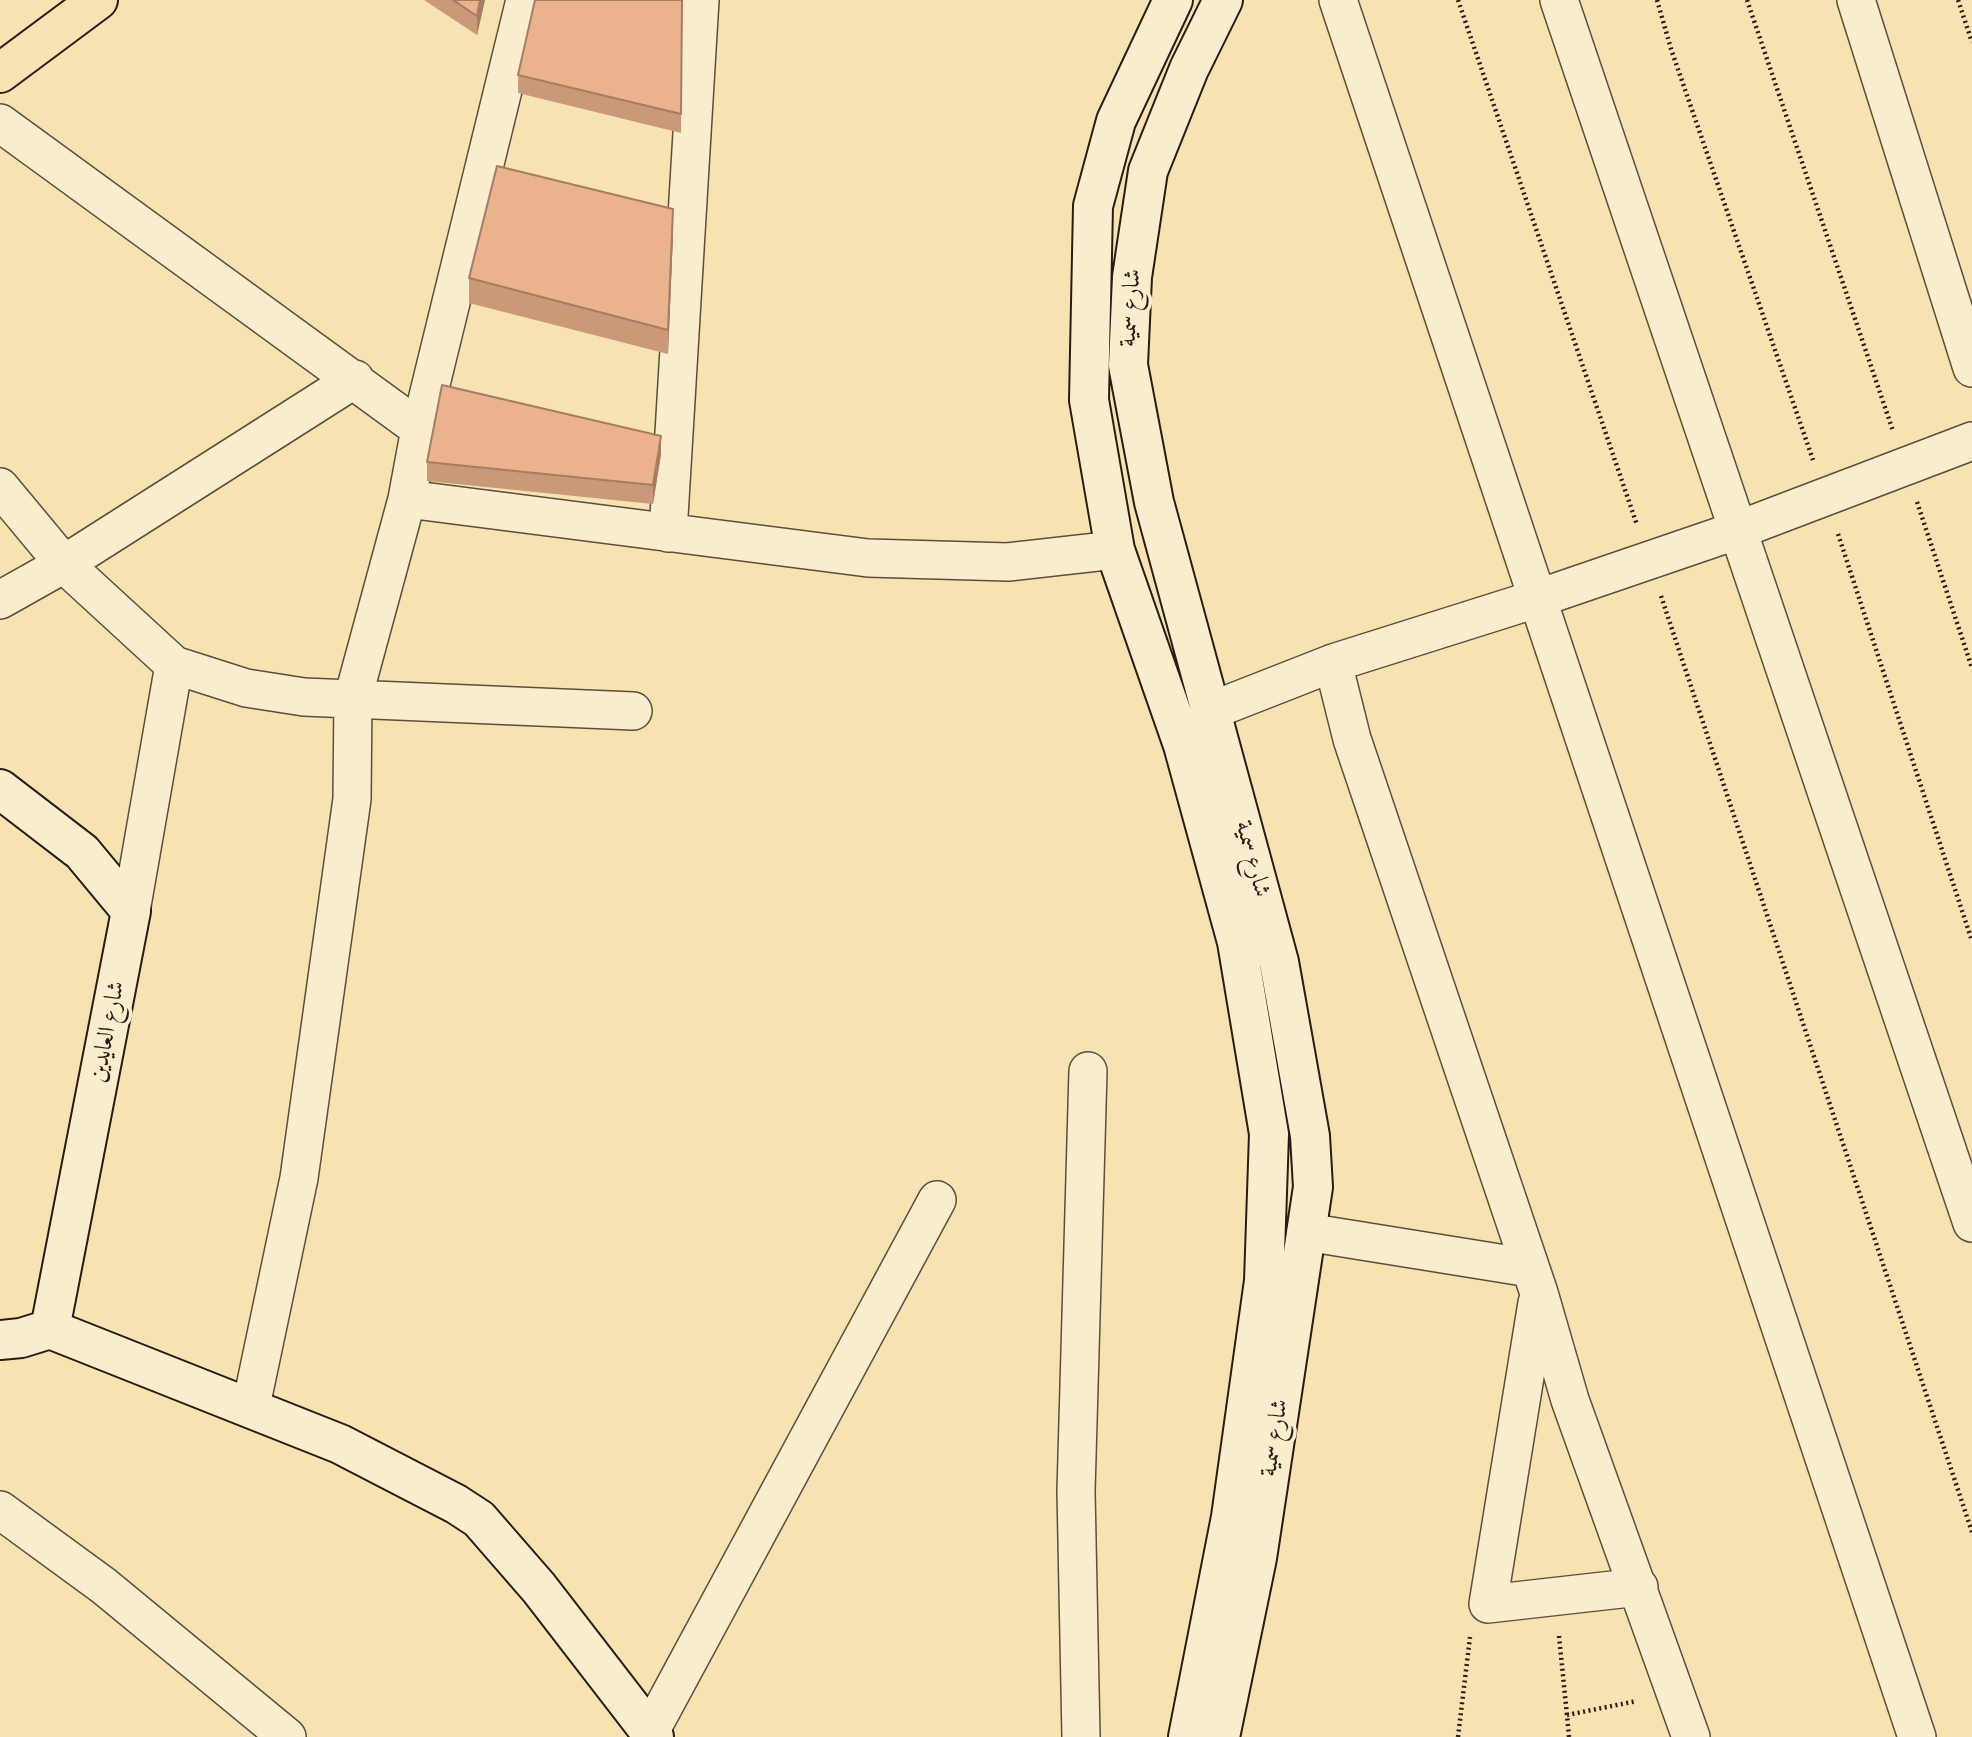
<!DOCTYPE html>
<html>
<head>
<meta charset="utf-8">
<style>
  body { margin:0 }
  canvas { display:block; background:#f7e3b2 }
</style>
</head>
<body>
<canvas width="1972" height="1737"></canvas>
<script>
const g = document.querySelector('canvas').getContext('2d');
g.lineJoin = 'round';
function trace(path, color, width, dash) { g.strokeStyle = color; g.lineWidth = width; g.lineCap = dash ? 'butt' : 'round'; g.setLineDash(dash || []); g.stroke(path); }
function fill(path, color) { g.fillStyle = color; g.fill(path, 'evenodd'); }
function write(font, color, halo, rows, align = 'center') {
  g.font = font + ' Alegreya,Amiri,serif'; g.lineWidth = 7; g.setLineDash([]); g.textBaseline = 'middle'; g.strokeStyle = halo; g.fillStyle = color; for (const [text, x, y, turn = 0] of rows) {
    g.save(); g.translate(x, y); g.rotate((+turn || 0) * Math.PI / 180); g.textAlign = isNaN(turn) ? turn : align; if (halo) g.strokeText(text, 0, 0); g.fillText(text, 0, 0); g.restore();
  }
}
const street = new Path2D(`
  M1338 0 1917 1737
  M1559 0 1972 1223
  M1856 0 1972 368
  M0 123 420 429
  M0 487 64 564 174 665 131 911
  M407 499 868 558 1008 562 1115 550
  M668 533 700 0
  M0 600 64 564 355 379
  M1333 663 1352 739 1539 1293 1570 1400 1691 1737
  M174 665 246 688 304 697 633 711
  M1213 710 1333 663 1539 598 1738 530 1972 441
  M1306 1232 1530 1268
  M1537 1303 1488 1604 1639 1587
  M251 1406 299 1178 352 799 353 698 407 499 420 429 525 0
  M0 1510 104 1586 287 1737
  M651 1730 937 1200
  M1081 1737 1076 1491 1088 1071`);
const secondary = new Path2D(`
  M1173 0 1116 121 1093 206 1089 400 1115 550 1183 745 1237 942 1269 1134 1264 1281 1231 1517 1188 1737
  M0 789 82 852 131 911 50 1329
  M0 1340 21 1338 50 1329 340 1444 456 1504 479 1519 539 1588 654 1737
  M1220 1737 1257 1558 1313 1187 1310 1136 1279 962 1154 502 1128 365 1132 277 1148 171 1189 69 1223 0`);
const highway = new Path2D(`
  M0 73 98 0`);
trace(street, '#5c4e3c', 40);
trace(secondary, '#291c15', 42);
trace(highway, '#291c15', 42);
trace(new Path2D(`
  M1458 0 1637 525
  M1657 0 1671 49 1813 460
  M1747 0 1893 431
  M1958 0 1972 42
  M1917 502 1972 668
  M1838 534 1972 941
  M1661 596 1972 1532
  M1559 1636 1567 1715
  M1458 1737 1470 1637
  M1569 1737 1567 1715 1637 1701`), '#291c15', 4.5, [2, 3.5]);
trace(street, '#faedcd', 37);
trace(secondary, '#faedcd', 38);
trace(highway, '#f7e3b2', 38);
fill(new Path2D(`
  M424 0H485L477 35Z
  M682 0 681 133 518 93V75Z
  M673 234 668 354 469 303V278Z
  M661 454 653 504 427 481V462Z`), '#ca997a');
fill(new Path2D(`
  M480 0H485L477 35V16Z
  M673 209V234L668 354V330Z
  M661 436V454L653 504V485Z`), '#a47d63');
const building = new Path2D(`
  M453 0H480L477 16Z
  M535 0H682L681 114 518 75Z
  M497 166 673 209 668 330 469 278Z
  M442 385 661 436 653 485 427 462Z`);
fill(building, '#ebb28e');
trace(building, '#a47d63', 2);
write('24px', '#291c15', '#faedcd', [
  ["شارع سمية",1131,308,-86],
  ["شارع سمية",1252,859,75],
  ["شارع العايدين",108,1032,-79],
  ["شارع سمية",1275,1438,-81]
]);
</script>
</body>
</html>
